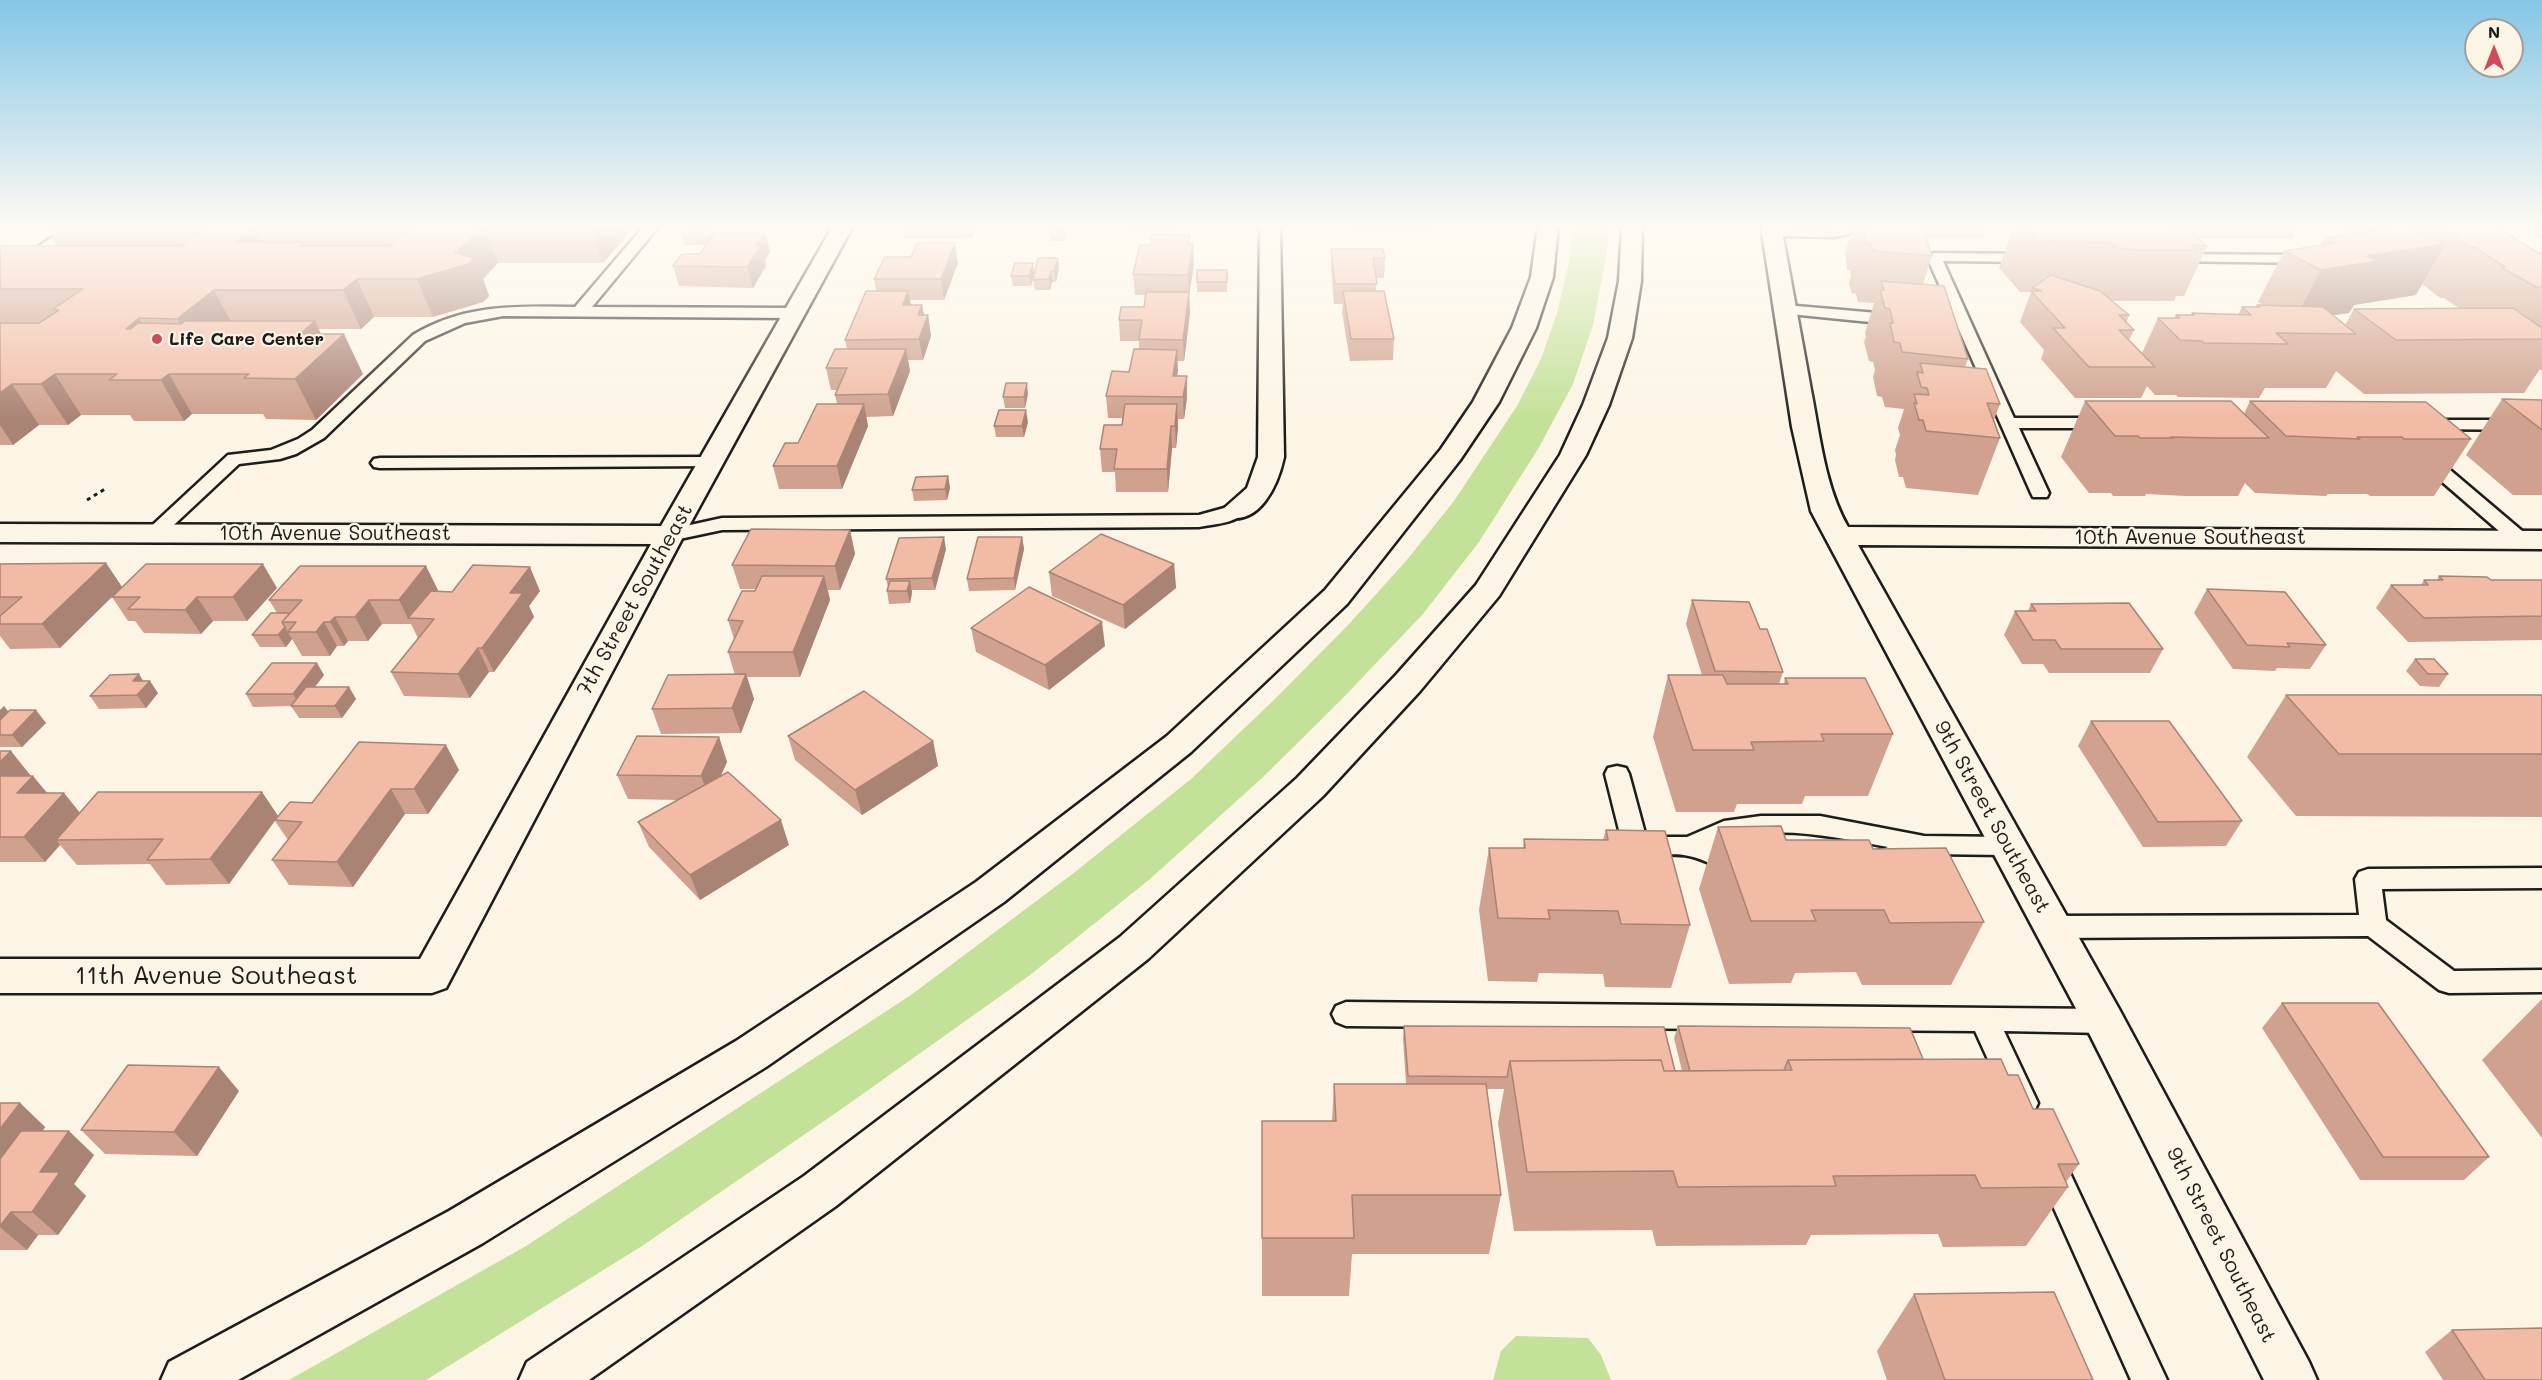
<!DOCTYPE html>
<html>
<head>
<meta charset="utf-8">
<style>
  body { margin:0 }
  #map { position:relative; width:2542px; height:1380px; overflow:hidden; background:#fcf5e5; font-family:Mali,sans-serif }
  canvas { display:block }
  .north { position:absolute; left:2464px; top:18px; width:60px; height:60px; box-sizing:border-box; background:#fcf5e5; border:2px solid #a29e95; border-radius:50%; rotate:0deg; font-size:16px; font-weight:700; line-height:24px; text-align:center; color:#1c1c1c }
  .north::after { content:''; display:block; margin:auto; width:21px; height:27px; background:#d1495b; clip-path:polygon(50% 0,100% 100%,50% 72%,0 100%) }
</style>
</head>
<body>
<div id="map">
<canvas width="2542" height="1380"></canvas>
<div class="north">N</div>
</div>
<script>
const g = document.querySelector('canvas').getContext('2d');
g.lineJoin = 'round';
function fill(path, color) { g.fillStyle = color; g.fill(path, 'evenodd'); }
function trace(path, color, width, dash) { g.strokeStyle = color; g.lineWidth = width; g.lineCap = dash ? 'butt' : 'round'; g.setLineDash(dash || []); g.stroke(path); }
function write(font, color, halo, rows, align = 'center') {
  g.font = font + ' Mali,sans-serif'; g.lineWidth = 4.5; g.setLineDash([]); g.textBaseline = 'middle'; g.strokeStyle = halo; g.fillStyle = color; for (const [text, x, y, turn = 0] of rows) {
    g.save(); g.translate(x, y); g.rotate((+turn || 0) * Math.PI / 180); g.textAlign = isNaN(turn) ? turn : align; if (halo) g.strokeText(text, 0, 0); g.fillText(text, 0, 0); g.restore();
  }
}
fill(new Path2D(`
  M1572 226H1607L1608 247 1593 325 1573 384 1538 449 1479 542 1423 614 1341 700 1261 779 1150 879 1030 975 843 1108 642 1246 426 1380H289L526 1246 911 995 1075 872 1191 779 1276 698 1350 623 1406 561 1454 501 1517 406 1541 359 1557 313 1570 258Z
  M1516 1336 1588 1338 1601 1355 1611 1380H1493L1501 1351Z`), '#c3e198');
const service = new Path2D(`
  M70 226H87L33 262 0 274V265L23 256Z
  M644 226H659L592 307 795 308 803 313 795 318 503 316 465 323 425 341 324 438 296 454 280 459 239 464 161 537H147L144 533 228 455 271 450 298 439 312 430 413 335C464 304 518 306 575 307Z
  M1836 226H1850L1851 231 1849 234 1835 237 1772 236 1765 232 1772 228 1835 229Z
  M1934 253 2033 254 2040 258 2033 262 1943 261 2014 418H2106L2112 419 2115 423 2112 427 2106 428H2019L2049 493 2047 497H2033L2031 493 1927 257Z
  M2171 254 2309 255 2316 259 2309 263 2166 261 2164 258Z
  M1785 305 1900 315 1908 320 1900 325 1780 313 1777 310 1780 307Z
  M2424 420H2542V430L2418 429 2415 425 2418 421Z
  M2424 452 2430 453 2528 536 2531 540 2528 544H2514L2418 461 2415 457 2418 453Z
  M711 457 717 458 720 462 717 466 380 468 374 467 371 463 374 459 380 458Z
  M1235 505 1242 507 1245 511C1236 524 1213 524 1199 527L722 530 670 541 663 539 660 535 663 531 722 518 1199 515Z
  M1617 766 1626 768 1629 774 1646 837H1687L1724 821 1761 816H1820L1924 836 2008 837 2017 839 2021 846 2017 853 2008 855 1925 854 1886 868 1877 865 1873 858 1877 851 1888 847C1835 837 1765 821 1715 845L1747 857 1751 864 1747 871C1727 877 1708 859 1689 856 1668 851 1647 859 1627 853L1623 846 1605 774 1608 768Z
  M2542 868V888L2382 889 2386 920 2454 971 2542 970V992L2449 993 2439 990 2368 936 2052 938 2042 934 2039 927 2042 920 2052 916 2359 915 2355 879 2359 872 2368 869Z
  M1346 1002 2104 1009 2114 1013 2118 1021 2114 1029 2104 1033 2004 1031 2038 1103 2034 1112 2023 1116 2012 1112 1975 1031 1346 1026 1336 1022 1332 1014 1336 1006Z
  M2051 1152 2062 1156 2167 1380H2131L2035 1166 2040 1156Z`);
const minor = new Path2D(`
  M833 226H853L684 535 446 988 432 993H0V959H420L651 544 0 542V524L661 526Z
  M1260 226H1280L1284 457C1278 485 1260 526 1225 517L1221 511 1247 488 1258 457Z
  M1761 226H1781C1791 281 1801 335 1811 390 1820 436 1825 487 1848 527L2542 531V549L1858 545 2119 1009 2309 1362 2317 1380H2264L2089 1033 1811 511 1792 427Z`);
const motorway = new Path2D(`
  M1538 226H1558L1553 277 1536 328 1499 402 1460 460 1347 604 1191 752 1004 902 766 1067 483 1243 238 1380H161L169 1362 449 1211 736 1041 976 882 1167 736 1325 590 1441 449 1473 402 1512 328 1531 277Z
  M1622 226H1642L1641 281 1632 338 1609 405 1586 455 1499 596 1420 691 1323 796 1148 959 836 1206 589 1380H519L527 1362 804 1176 1120 937 1297 778 1396 675 1476 585 1560 455 1583 405 1608 338 1619 281Z`);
trace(service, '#1c1c1c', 5);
trace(minor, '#1c1c1c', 5);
trace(motorway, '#1c1c1c', 5);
trace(new Path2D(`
  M87 500 105 489`), '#1c1c1c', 3, [4, 4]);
fill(service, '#fcf5e5');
fill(minor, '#fcf5e5');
fill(motorway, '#fcf5e5');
fill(new Path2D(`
  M628 226 630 232 603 263H498L483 279 489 296 483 302 433 317H374L361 329H318L321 334 363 374 316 420 266 419 263 414H192L184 421H134L130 415H81L68 425H39L13 445H0V246H57L46 226Z
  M902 226H976L972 238 904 239Z
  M1051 226H1065L1066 234 1064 241H1051L1050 231Z
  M1124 226H1189V230L1125 232Z
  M1354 226H1437V233H1354Z
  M1853 226H1988L1984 238H1926L1932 256 1923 284 1968 359 1965 367 2000 404 1994 420 2000 438 1978 495 1906 488 1903 477H1899L1895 460 1896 455 1895 450 1900 435 1898 428 1904 409 1885 407 1882 397 1877 396 1873 377 1875 370 1873 362 1869 361 1864 342 1866 336 1865 333 1874 303 1858 302 1856 294 1852 293 1849 283 1851 276 1850 270H1847L1845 253Z
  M2014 226H2169L2171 229H2185L2186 226H2298L2292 239H2199L2207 246 2184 296H2176L2174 301H2112L2129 315 2126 323 2134 330 2129 340 2142 353 2158 318H2174L2176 315H2191L2192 313 2238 315 2242 307H2256L2257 305 2265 306 2258 302 2284 251 2320 246 2324 238 2350 234 2344 230 2346 226H2461L2542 255V371L2540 369 2524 393 2364 394 2336 371 2326 388H2265L2259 398 2178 397 2176 395H2155L2147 386 2141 398H2075L2041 359 2044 350 2020 322 2031 292H2020L1999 268ZM2422 284 2440 298H2444L2459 308 2354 309 2345 325 2333 315 2349 313 2354 305 2416 295Z
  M2520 226H2542V240Z
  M715 233H765L770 252 765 260 766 266 753 288 679 286 673 266 700 254 706 245H684L682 235Z
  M1190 244H1193L1194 264 1189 295 1190 313 1184 361H1177V376L1187 397 1184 419H1178V427L1176 448H1172L1168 492H1116L1115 472H1102L1100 449 1122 425 1123 418H1108L1106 396 1129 372 1139 350V341H1120L1119 320 1144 307 1146 295H1135L1133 274Z
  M1331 249 1385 258 1384 278H1376V291L1394 339 1393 360 1350 361 1342 312 1343 304H1334L1331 269Z
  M958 263 944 300H910L911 305H922L924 315H928L931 336 923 360H908L910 371 893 416 866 417 868 426 842 489H779L773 466 798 443 837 404 835 395 837 390H831L826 368 847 349 845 340 876 291 874 279Z
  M1059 268 1056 282H1052L1050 290H1035L1033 280Z
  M1227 270V292H1197V282Z
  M1034 273 1031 286H1013L1011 276Z
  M1028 394 1025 408H1005L1003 397Z
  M2502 399 2542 400V495H2513L2466 455Z
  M2085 401 2244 414 2250 401 2471 439 2434 496H2370L2367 494H2328L2326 496 2255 493 2245 483 2238 496H2186L2146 494 2145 496H2113L2111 493H2089L2061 457Z
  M1028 422 1024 437H996L994 426Z
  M948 476 950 488 947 500 914 501 912 490Z
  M850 530 855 554 840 590H828L830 600 800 677H747L754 699 741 733 661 734 652 709 735 675 728 652 734 639 728 620 756 589H740L732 565Z
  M1022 537 1024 549 1015 590 969 591 967 579Z
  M946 549 935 590H912V593L910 603 889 604 887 591 888 587 886 579Z
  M106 563 122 587 60 648 10 649 0 636V564Z
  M1174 564 1176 588 1125 629 1052 596 1049 572Z
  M2439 576 2491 580H2542V640L2408 642 2376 608 2391 585H2421L2424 580H2437Z
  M277 588 247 621H213L201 634 144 633 135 621H128L112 597Z
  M2207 589 2326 645 2310 669 2277 668 2275 671 2233 669 2194 613Z
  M438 590 437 591 452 592 540 591 529 606 534 617 494 672H489L470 698 404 696 391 672 418 638 411 624H382L368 641H348L344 646H337L330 656H302L292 639 286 647H260L252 635 277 613 269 600Z
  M1692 600 1760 629 1783 672 1779 684H1784L1785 678 1893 734 1868 796H1805L1802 804H1737L1734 812H1676L1653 737 1668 675H1702L1686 624Z
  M2031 604 2163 649 2150 673H2049L2043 664H2022L2004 635 2015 611H2028Z
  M971 628 1105 646 1049 690 976 652Z
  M2415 659 2448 674 2439 687 2420 686 2406 671Z
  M324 675 315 687H349L356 699 342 718H299L291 706 253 707 246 694Z
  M158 693 146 708 99 709 90 696Z
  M2286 695H2542V817L2296 816 2247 757Z
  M4 706 8 712 46 723 22 747H0V735Z
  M2091 721 2242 821 2226 846 2143 847 2078 746Z
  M788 736 933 741 938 766 862 815 795 760Z
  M719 737 727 762 721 775 789 845 700 900 649 847 638 822 677 800 628 799 617 775Z
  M0 751 31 776 47 793H64L80 813 262 792 278 816 312 803 459 770 428 814H405L353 887 289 885 272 860 288 840 275 821 229 884 166 885 150 864 77 865 60 845 45 862H0Z
  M1718 827 1786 840 1873 849 1984 922 1951 985H1862L1856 972 1795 973 1791 983 1729 984 1699 889Z
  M1606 830 1690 925 1671 988 1605 987 1603 974 1539 973 1537 982 1488 981 1479 910 1489 848H1523L1524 839 1603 840Z
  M2542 999V1138L2482 1060Z
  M2282 1003 2489 1157 2464 1180H2360L2262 1028Z
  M1404 1026 1675 1071H1682L1674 1038 1678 1026 1923 1059 2008 1075 2033 1109 2079 1164 2066 1182 2068 1187 2026 1246 1943 1247 1938 1234 1811 1235 1806 1245 1656 1246 1652 1230 1514 1231 1498 1123 1504 1089H1487L1501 1195 1489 1254H1352L1349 1296H1262V1238L1332 1121 1334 1084H1406L1403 1038Z
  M239 1091 197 1156 105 1154 81 1130Z
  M0 1103H20L45 1127 43 1131 94 1155 74 1184 86 1196 58 1235H38L27 1250H0Z
  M1914 1294 2093 1380H1887L1877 1351Z
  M2452 1330 2542 1380H2443L2425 1352Z`), '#cfa18e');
fill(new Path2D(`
  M484 226 498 263 483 279 489 296 483 302 433 317 417 279Z
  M591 226H628L630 232 603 263Z
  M970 226H976L972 238Z
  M1064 226H1065L1066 234 1064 241 1063 231Z
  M254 228 273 265 235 242Z
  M714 229 716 239 710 245 708 236Z
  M765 233 770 252 765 260 766 266 753 288 747 267 756 246Z
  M955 243 958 263 944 300 941 279Z
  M1193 244 1194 264 1189 295 1188 275Z
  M2445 244 2416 295 2354 305 2349 313 2294 321 2321 270 2367 256Z
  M1058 258 1059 268 1056 282 1054 271Z
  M1033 263 1034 273 1031 286 1029 276Z
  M1051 271 1052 282 1050 290 1049 279Z
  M357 279 374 317 361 329 343 290Z
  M214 290 235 329 199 358 177 319Z
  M908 291 912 312 903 305Z
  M1189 292 1190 313 1184 361 1183 340Z
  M922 305 925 321 928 315 931 336 923 360 919 339 918 315Z
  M139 318 162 358 126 329Z
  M315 321 328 349 344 334 363 374 316 420 295 379 300 334Z
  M906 349 910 371 893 416 888 394Z
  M1177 350 1178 371 1174 397 1173 376Z
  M55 374 81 415 68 425 41 384Z
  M169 374 192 414 184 421 161 380Z
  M1187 376V397L1184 419 1183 397Z
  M1027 383 1028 394 1025 408 1024 397Z
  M12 384 39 425 13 445 0 425V393Z
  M864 404 868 426 842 489 837 466Z
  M1177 404 1178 427 1176 448 1175 426Z
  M1026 410 1028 422 1024 437 1022 426Z
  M1171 426 1172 448 1168 492 1167 469Z
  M948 476 950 488 947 500 945 489Z
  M850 530 855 554 840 590 835 566Z
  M944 537 946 549 935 590 932 578Z
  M1022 537 1024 549 1015 590 1014 578Z
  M106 563 122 587 60 648 42 624Z
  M263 564 277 588 247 621 233 597Z
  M1174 564 1176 588 1125 629 1123 605Z
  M426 566 438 590 416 618H408L399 600Z
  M530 567 540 591 529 606 534 617 494 672 482 648 510 593Z
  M824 576 830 600 800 677 793 652Z
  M910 581 912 593 910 603 907 591Z
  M197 597 213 621 201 634 185 610Z
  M369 600 382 624 368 641 355 617Z
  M335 617 348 641 344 646 330 622Z
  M324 622 337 646 330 656 316 632Z
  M1102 622 1105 646 1049 690 1045 665Z
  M285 627 292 639 286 647 278 635Z
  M478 648 489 672 470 698 458 674Z
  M317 663 324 675 300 706 293 694Z
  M139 674 146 685 150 681 158 693 146 708 137 695 133 681Z
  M746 674 754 699 741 733 732 708Z
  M349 687 356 699 342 718 335 706Z
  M4 706 14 719 0 733V710Z
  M36 710 46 723 22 747 12 735Z
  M719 737 727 762 710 800 701 776Z
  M933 741 938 766 862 815 855 790Z
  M446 745 459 770 428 814 414 789Z
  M11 751 31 776 0 792V762Z
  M33 776 53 800 17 793Z
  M391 789 405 814 353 887 337 862Z
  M262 792 278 816 229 884 210 859Z
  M64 793 84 818 56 840 60 845 45 862 24 837Z
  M781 820 789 845 700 900 690 875Z
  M219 1067 239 1091 197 1156 174 1132Z
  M20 1103 45 1127 0 1188V1129Z
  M69 1131 94 1155 74 1184 86 1196 58 1235 32 1212 40 1172Z
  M11 1212 38 1235 27 1250 0 1227Z`), '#a98374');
const building = new Path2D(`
  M46 226H484L455 253 475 258 468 264 417 279H357L343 290H214L177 319 139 318 126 329H131L138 323 181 324 185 321H315L300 334H344L295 379 244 378 249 374H169L161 380H109L117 374H55L41 384H12L0 393V323H39L59 310 53 309 83 289H0V246H181L209 227ZM254 228H411L390 246H300L305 242H235Z
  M1051 226H1064L1063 231H1050Z
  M1866 226H1922L1932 256 1873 251 1870 243H1866L1864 233H1867Z
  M2024 226H2169L2171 229H2188L2207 246 2191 245 2197 250H2138L2117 248 2110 242 2039 241Z
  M2406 226 2445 244 2367 256 2377 261 2321 270 2284 251 2335 243 2324 238Z
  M2442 227H2496L2542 255V287H2536L2501 267H2505L2474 247H2470Z
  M688 228 714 229 708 236 682 235Z
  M715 233H765L756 246H761L747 267 673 266 682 254H700Z
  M1152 234 1190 235 1188 244H1193L1188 275 1133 274 1140 245H1150Z
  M917 243H955L941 279H874L885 257H911Z
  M1331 249H1383L1385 258H1373L1377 284H1335Z
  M1038 258H1058L1054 271H1051L1049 279 1033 280Z
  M1015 263H1033L1029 276H1011Z
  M1197 270H1227V282H1197Z
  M2051 275 2100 291 2129 315H2119L2134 330H2119L2155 367H2089L2053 328H2065L2031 291H2042L2032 288Z
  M1881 281 1944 286 1968 359 1902 352 1900 343 1894 342 1890 323H1893L1890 309 1885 308 1880 290H1884Z
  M866 291H908L903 305H922L918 315H928L919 339 845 340Z
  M1343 291H1384L1394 339H1351Z
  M1146 292H1189L1183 340 1139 339 1142 320H1119L1121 307H1144Z
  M2257 305 2323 307 2356 334 2276 333 2288 344 2204 343 2202 341 2180 340 2158 318H2180L2176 315H2194L2192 313 2251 315 2242 307H2260Z
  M2513 308 2542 328V339L2396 340 2354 309Z
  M835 349H906L888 394 835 395 847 368H826Z
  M1134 349 1177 350 1173 376H1187L1183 397 1106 396 1112 371 1129 372Z
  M1920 363 1986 369 2000 404 1987 403 2000 438 1926 431 1923 420H1919L1914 403 1917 404 1914 394 1929 395 1927 388 1921 387 1917 372 1923 373Z
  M1006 383H1027L1024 397H1003Z
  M2502 399 2542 400V430Z
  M2085 401H2231L2269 438H2215L2171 437 2173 438H2140L2138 436H2115Z
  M2250 401 2426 402 2471 439H2404L2402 437H2357L2360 439 2286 436Z
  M817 404H864L837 466H773L785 443H798Z
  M1125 404H1177L1175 426H1171L1167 469H1114L1117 449H1100L1104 425H1122Z
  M999 410H1026L1022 426H994Z
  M948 476 945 489 912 490 916 477Z
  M751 529 850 530 835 566 732 565Z
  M1101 534 1174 564 1123 605 1049 572Z
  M944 537 932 578 886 579 899 538Z
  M978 537H1022L1014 578 967 579Z
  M106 563 42 624H0V616L22 597H0V564Z
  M146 564H263L233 597H197L185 610 128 609 140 597H112Z
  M473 565 530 567 510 593H523L482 648H478L458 674 391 672 434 619 408 618 431 591 452 592Z
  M300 566H426L399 600H369L355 617H335L330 622H324L316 632H288L296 622H282L302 600H269Z
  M762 576H824L793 652H728L743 621 728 620 742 591H755Z
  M2439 576 2487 577 2491 580H2542V616L2424 618 2391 585H2428L2424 580H2443Z
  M890 581H910L907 591H887Z
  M1029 587 1102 622 1045 665 971 628Z
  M2207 589 2285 592 2326 645 2287 643 2290 647 2247 645Z
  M1692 600 1749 602 1760 629H1767L1783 672 1715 671Z
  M2129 603 2163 649H2061L2055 640H2033L2015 611H2036L2031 604Z
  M271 613H290L282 622 285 627 278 635H252Z
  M2415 659H2434L2448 674H2428Z
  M272 663H317L293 694H246Z
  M139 674 133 681H150L137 695 90 696 110 675Z
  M746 674 732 708 652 709 668 675Z
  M1668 675H1723L1727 684H1788L1785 678H1865L1893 734H1821L1824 741 1751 742 1754 750H1693Z
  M306 687H349L335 706H291Z
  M864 691 933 741 855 790 788 736Z
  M2286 695H2542V754H2339Z
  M10 710H36L12 735H0V720Z
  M2091 721H2169L2242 821 2158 822Z
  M637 736 719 737 701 776 617 775Z
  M359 742 446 745 414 789H391L337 862 272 860 302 822 275 820 290 802 312 803Z
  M0 751H11L0 762Z
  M728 772 781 820 690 875 638 822Z
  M0 776H33L17 793H64L24 837H0Z
  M98 792H262L210 859 147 860 163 839 56 840Z
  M1781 826 1786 840H1869L1873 849 1946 848 1984 922 1890 923 1884 910H1811L1816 921H1751L1718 827Z
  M1606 830 1665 831 1690 925 1621 924 1618 911 1548 910 1550 919 1498 918 1489 848H1525L1524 839 1608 840Z
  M2282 1003H2378L2489 1157H2383Z
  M1404 1026 1664 1027 1675 1071H1664L1661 1060 1510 1061 1507 1077 1408 1076Z
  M1678 1026 1910 1028 1923 1059 1788 1060 1784 1070 1690 1071Z
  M2001 1059 2008 1075H2018L2033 1109H2053L2079 1164H2058L2068 1187 1981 1188 1975 1175 1833 1176 1836 1186 1678 1187 1673 1171 1527 1172 1510 1061 1661 1060 1664 1071 1792 1070 1788 1060Z
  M128 1065 219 1067 174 1132 81 1130Z
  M1334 1084H1486L1501 1195H1352L1354 1238H1262V1121H1336Z
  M0 1103H20L0 1129Z
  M21 1131H69L40 1172H60L32 1212H11L0 1226V1159Z
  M2054 1292 2093 1380H1945L1914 1294Z
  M2542 1328V1380H2485L2452 1330Z`);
fill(building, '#f1bba5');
trace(building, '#a98374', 1.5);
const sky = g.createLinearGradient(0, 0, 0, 420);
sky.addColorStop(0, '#85c6e7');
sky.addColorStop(0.54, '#fefaf3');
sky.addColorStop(1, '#fefaf300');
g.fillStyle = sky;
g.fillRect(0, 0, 2542, 420);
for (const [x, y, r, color] of [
  [157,339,6,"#d1495b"]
]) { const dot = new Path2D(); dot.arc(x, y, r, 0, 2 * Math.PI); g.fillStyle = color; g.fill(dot); trace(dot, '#fcf5e5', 2); }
write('bold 18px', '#1c1c1c', '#fcf5e5', [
  ["Life Care Center",169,339]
], 'left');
write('21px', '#1c1c1c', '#fcf5e5', [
  ["10th Avenue Southeast",335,534],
  ["10th Avenue Southeast",2190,538],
  ["7th Street Southeast",635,600,-61],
  ["9th Street Southeast",1992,817,61],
  ["9th Street Southeast",2221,1245,63]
]);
write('26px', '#1c1c1c', '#fcf5e5', [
  ["11th Avenue Southeast",216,976]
]);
</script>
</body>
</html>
